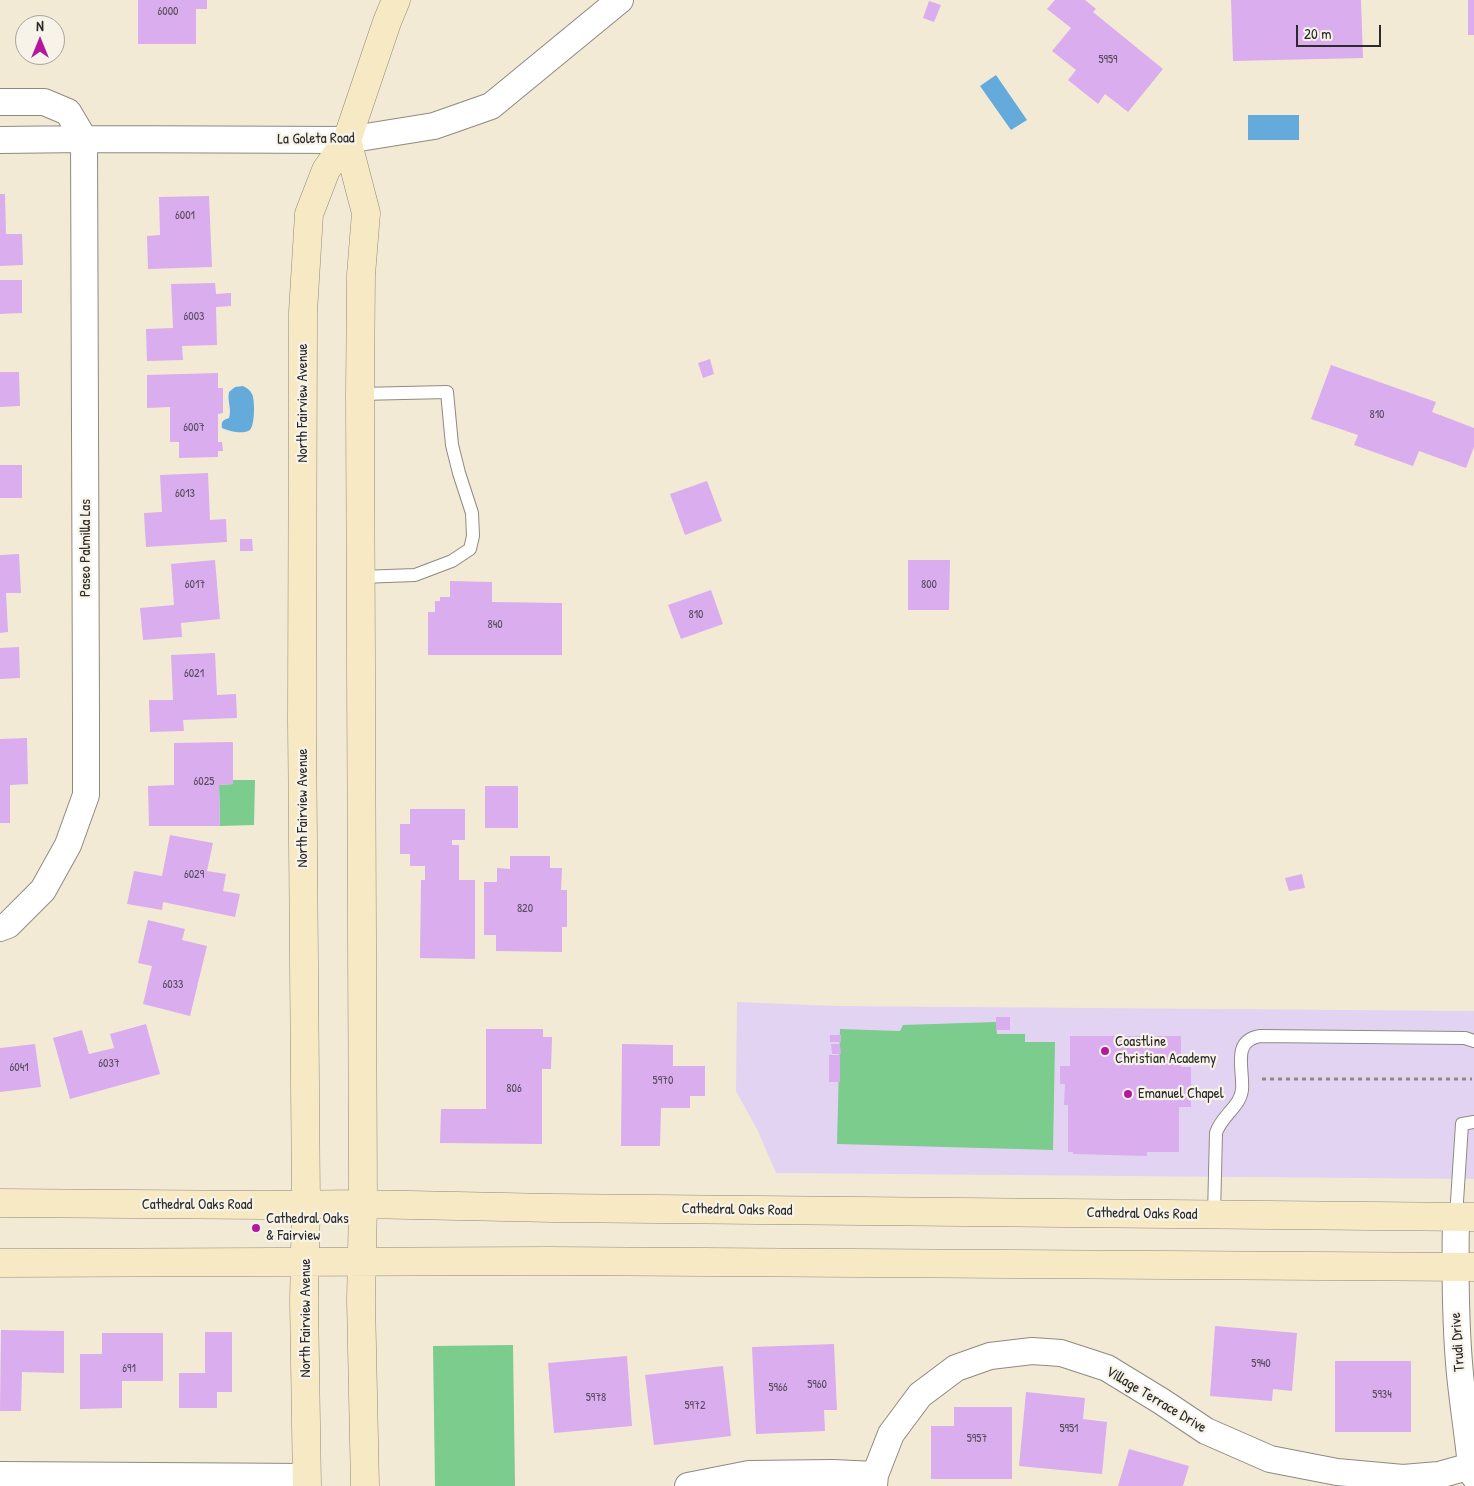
<!DOCTYPE html>
<html>
<head>
<meta charset="utf-8">
<style>
  body { margin:0 }
  #map { position:relative; width:1474px; height:1486px; overflow:hidden; background:#f3ead5; font-family:"Patrick Hand",sans-serif }
  canvas { display:block }
  .north { position:absolute; left:15px; top:15px; width:50px; height:50px; box-sizing:border-box; background:#f7f3e8; border:1px solid #a5a39c; border-radius:50%; rotate:0deg; font-size:14px; font-weight:700; line-height:20px; text-align:center; color:#2b2b2b }
  .north::after { content:''; display:block; margin:auto; width:18px; height:22px; background:#b5179e; clip-path:polygon(50% 0,100% 100%,50% 72%,0 100%) }
  .scale { position:absolute; left:1296px; top:25px; width:85px; height:22px; box-sizing:border-box; border:2px solid #2b2b2b; border-top:0; padding-left:6px; font-size:15px; line-height:18px; white-space:nowrap; color:#2b2b2b; -webkit-text-stroke:4px #f7f3e8; paint-order:stroke }
</style>
</head>
<body>
<div id="map">
<canvas width="1474" height="1486"></canvas>
<div class="north">N</div>
<div class="scale">20 m</div>
</div>
<script>
const g = document.querySelector('canvas').getContext('2d');
g.lineJoin = 'round';
function fill(path, color) { g.fillStyle = color; g.fill(path, 'evenodd'); }
function trace(path, color, width, dash) { g.strokeStyle = color; g.lineWidth = width; g.lineCap = dash ? 'butt' : 'round'; g.setLineDash(dash || []); g.stroke(path); }
function write(font, color, halo, rows, align = 'center') {
  g.font = font + ' "Patrick Hand",sans-serif'; g.lineWidth = 4.5; g.setLineDash([]); g.textBaseline = 'middle'; g.strokeStyle = halo; g.fillStyle = color; for (const [text, x, y, turn = 0] of rows) {
    g.save(); g.translate(x, y); g.rotate((+turn || 0) * Math.PI / 180); g.textAlign = isNaN(turn) ? turn : align; if (halo) g.strokeText(text, 0, 0); g.fillText(text, 0, 0); g.restore();
  }
}
fill(new Path2D(`
  M737 1002 837 1006 1474 1011V1179L776 1173 758 1131 736 1091Z`), '#e3d3f2');
fill(new Path2D(`
  M233 780H255L254 825 220 826 219 785 233 784Z
  M996 1022 997 1034H1025V1042H1055L1053 1150 837 1144 840 1029 900 1031 903 1025Z
  M513 1345 515 1486H435L433 1346Z`), '#7bcc8d');
fill(new Path2D(`
  M996 75 1027 120 1011 130 980 86Z
  M1248 115H1299V140H1248Z
  M243 386C247 388 250 390 252 394 255 400 255 425 250 430 243 435 229 431 222 428 221 421 223 420 229 418 232 409 227 401 229 392L235 387Z`), '#64aada');
fill(new Path2D(`
  M138 0H207V9H196V44H138Z
  M1055 0H1085L1096 9 1093 12 1163 69 1128 112 1105 94 1098 104 1068 80 1076 70 1052 51 1071 28 1047 9Z
  M1231 0H1361L1363 58 1233 61Z
  M1468 0H1474V35H1468Z
  M929 1 941 5 934 22 923 18Z
  M0 194H5L6 234H22L23 265 0 266Z
  M209 196 212 267 148 269 147 236 160 235 159 197Z
  M0 280H22V313L0 314Z
  M215 283 216 294 231 293V306L216 307 217 345 182 346 183 360 147 361 146 329 173 328 171 284Z
  M710 359 714 374 703 378 698 363Z
  M1331 365 1436 402 1432 412 1474 428V447L1466 468 1419 451 1413 466 1354 445 1358 435 1311 419Z
  M0 372H19L20 406 0 407Z
  M218 373V388H223V413L218 414V442H222L223 451H218V457L179 458V442H170V407L147 408V375Z
  M0 465H22V498H0Z
  M208 473 210 520 226 519 227 542 146 547 144 513 162 512 160 475Z
  M707 481 722 521 685 535 670 494Z
  M240 539H252L253 551H240Z
  M19 554 21 593H6L8 632 0 633V555Z
  M215 560 220 619 181 623 182 637 143 640 140 608 174 605 171 564Z
  M908 560H950L949 610H908Z
  M450 581 492 582V602L562 603V655H428V612H435V601H440V597H450Z
  M711 590 723 624 681 639 668 605Z
  M19 647 20 678 0 679V648Z
  M215 653 217 695 236 694 237 718 183 720 184 731 150 732 149 700H173L171 655Z
  M27 738 28 784 10 785V823H0V739Z
  M233 742V784L219 785 220 826H149L148 786 174 785V743Z
  M485 786H518V828H485Z
  M410 809H465V840H452V845H459V880H475V959L420 958 421 880H425V866H410V854H400V824H410Z
  M170 835 213 843 207 871 226 874 223 891 240 894 235 917 163 902 162 910 127 904 134 871 162 876Z
  M510 856H550V868H562L561 890H567V927H562V952L496 951V935H484V882H497V868L510 869Z
  M1302 874 1305 888 1289 891 1285 878Z
  M148 920 185 929 182 940 207 946 190 1016 143 1004 152 966 138 963Z
  M996 1017H1010V1030H996Z
  M146 1024 160 1074 70 1099 53 1038 82 1030 89 1054 114 1048 110 1034Z
  M486 1029H543V1037H552L551 1069H542V1144L440 1143 441 1109H486Z
  M830 1035H841V1042H830Z
  M1070 1036H1181V1067H1191V1107H1179V1152H1147V1156L1073 1154V1152H1068V1105H1064L1065 1084H1060V1066H1070Z
  M35 1044 41 1087 0 1092V1048Z
  M622 1044 673 1045V1066H705V1096H690V1108H661L660 1146H621Z
  M831 1044H840L841 1054H832Z
  M829 1055H840V1082H829Z
  M1215 1326 1297 1333 1292 1391 1273 1389 1272 1401 1210 1396Z
  M1 1330 64 1331V1373L22 1372 21 1411H0Z
  M205 1332H232V1392H217V1408H179V1373H205Z
  M102 1333H163V1381H122V1408L80 1409V1354H102Z
  M834 1344 837 1410H824L825 1431 756 1434 752 1347Z
  M627 1356 632 1426 554 1433 548 1363Z
  M1335 1361H1411V1432H1335Z
  M723 1366 731 1436 654 1445 645 1375Z
  M1026 1392 1085 1398 1083 1419 1107 1422 1102 1474 1019 1466Z
  M954 1407H1012V1479H931V1426H954Z
  M1129 1449 1189 1466 1183 1486H1118Z`), '#daadee');
const lane = new Path2D(`
  M360 394 447 392 452 445 459 473 472 513 473 536 470 549 452 561 415 575 360 577
  M1214 1215 1216 1133C1221 1116 1240 1107 1242 1090 1244 1069 1231 1041 1260 1036L1465 1038 1474 1041
  M1456 1217 1462 1124 1474 1122`);
const street = new Path2D(`
  M0 102H44L68 112 84 139 86 712V795L68 845 43 890 8 925 0 928
  M0 140 84 139 347 140 434 126 491 106 620 0
  M1456 1217C1455 1270 1455 1322 1460 1374 1463 1405 1468 1435 1471 1466L1474 1476
  M0 1475 307 1477
  M688 1486 749 1474 833 1473 875 1475
  M874 1486 875 1475 891 1434 920 1395 956 1368 990 1356 1032 1351 1061 1353 1107 1368 1161 1401 1206 1431 1270 1459 1337 1472 1403 1478 1439 1475 1471 1466`);
const secondary = new Path2D(`
  M347 140 366 213 361 275 360 394 363 1204 361 1301 365 1486
  M0 1203 265 1205 363 1204 552 1208 1474 1217
  M0 1263 550 1261 1474 1267
  M307 1486 304 1301 306 1205 302 721 303 312 309 214 326 170 347 140 387 22 396 0`);
trace(lane, '#8f8a80', 14);
trace(street, '#8f8a80', 28);
trace(secondary, '#8f8a80', 29);
trace(new Path2D(`
  M1262 1079H1472`), '#8f8a80', 3, [4, 4]);
trace(lane, '#fff', 12);
trace(street, '#fff', 26);
trace(secondary, '#f6e9c3', 28);
for (const [x, y, r, color] of [
  [1105,1051,5,"#b5179e"],
  [1128,1094,5,"#b5179e"],
  [256,1228,5,"#b5179e"]
]) { const dot = new Path2D(); dot.arc(x, y, r, 0, 2 * Math.PI); g.fillStyle = color; g.fill(dot); trace(dot, '#f7f3e8', 2); }
write('12px', '#574c5c', null, [
  ["6000",168,12],
  ["5959",1108,60],
  ["6001",185,216],
  ["6003",194,317],
  ["810",1377,415],
  ["6007",194,428],
  ["6013",185,494],
  ["6017",195,585],
  ["800",929,585],
  ["810",696,615],
  ["840",495,625],
  ["6021",194,674],
  ["6025",204,782],
  ["6029",194,875],
  ["820",525,909],
  ["6033",173,985],
  ["6037",109,1064],
  ["6041",19,1068],
  ["5970",663,1081],
  ["806",514,1089],
  ["5940",1261,1364],
  ["691",129,1369],
  ["5960",817,1385],
  ["5966",778,1388],
  ["5934",1382,1395],
  ["5978",596,1398],
  ["5972",695,1406],
  ["5951",1069,1429],
  ["5957",977,1439]
]);
write('15px', '#2b2b2b', '#f7f3e8', [
  ["La Goleta Road",316,139,-1],
  ["North Fairview Avenue",303,403,-90],
  ["Paseo Palmilla Las",86,548,-90],
  ["North Fairview Avenue",303,808,-90],
  ["Cathedral Oaks Road",197,1205],
  ["Cathedral Oaks Road",737,1210,1],
  ["Cathedral Oaks Road",1142,1214,1],
  ["North Fairview Avenue",306,1318,-90],
  ["Trudi Drive",1458,1342,-94],
  ["Village Terrace Drive",1156,1400,31]
]);
write('15px', '#2b2b2b', '#f7f3e8', [
  ["Coastline",1115,1042],
  ["Christian Academy",1115,1059],
  ["Emanuel Chapel",1138,1094],
  ["Cathedral Oaks",266,1219],
  ["& Fairview",266,1236]
], 'left');
</script>
</body>
</html>
